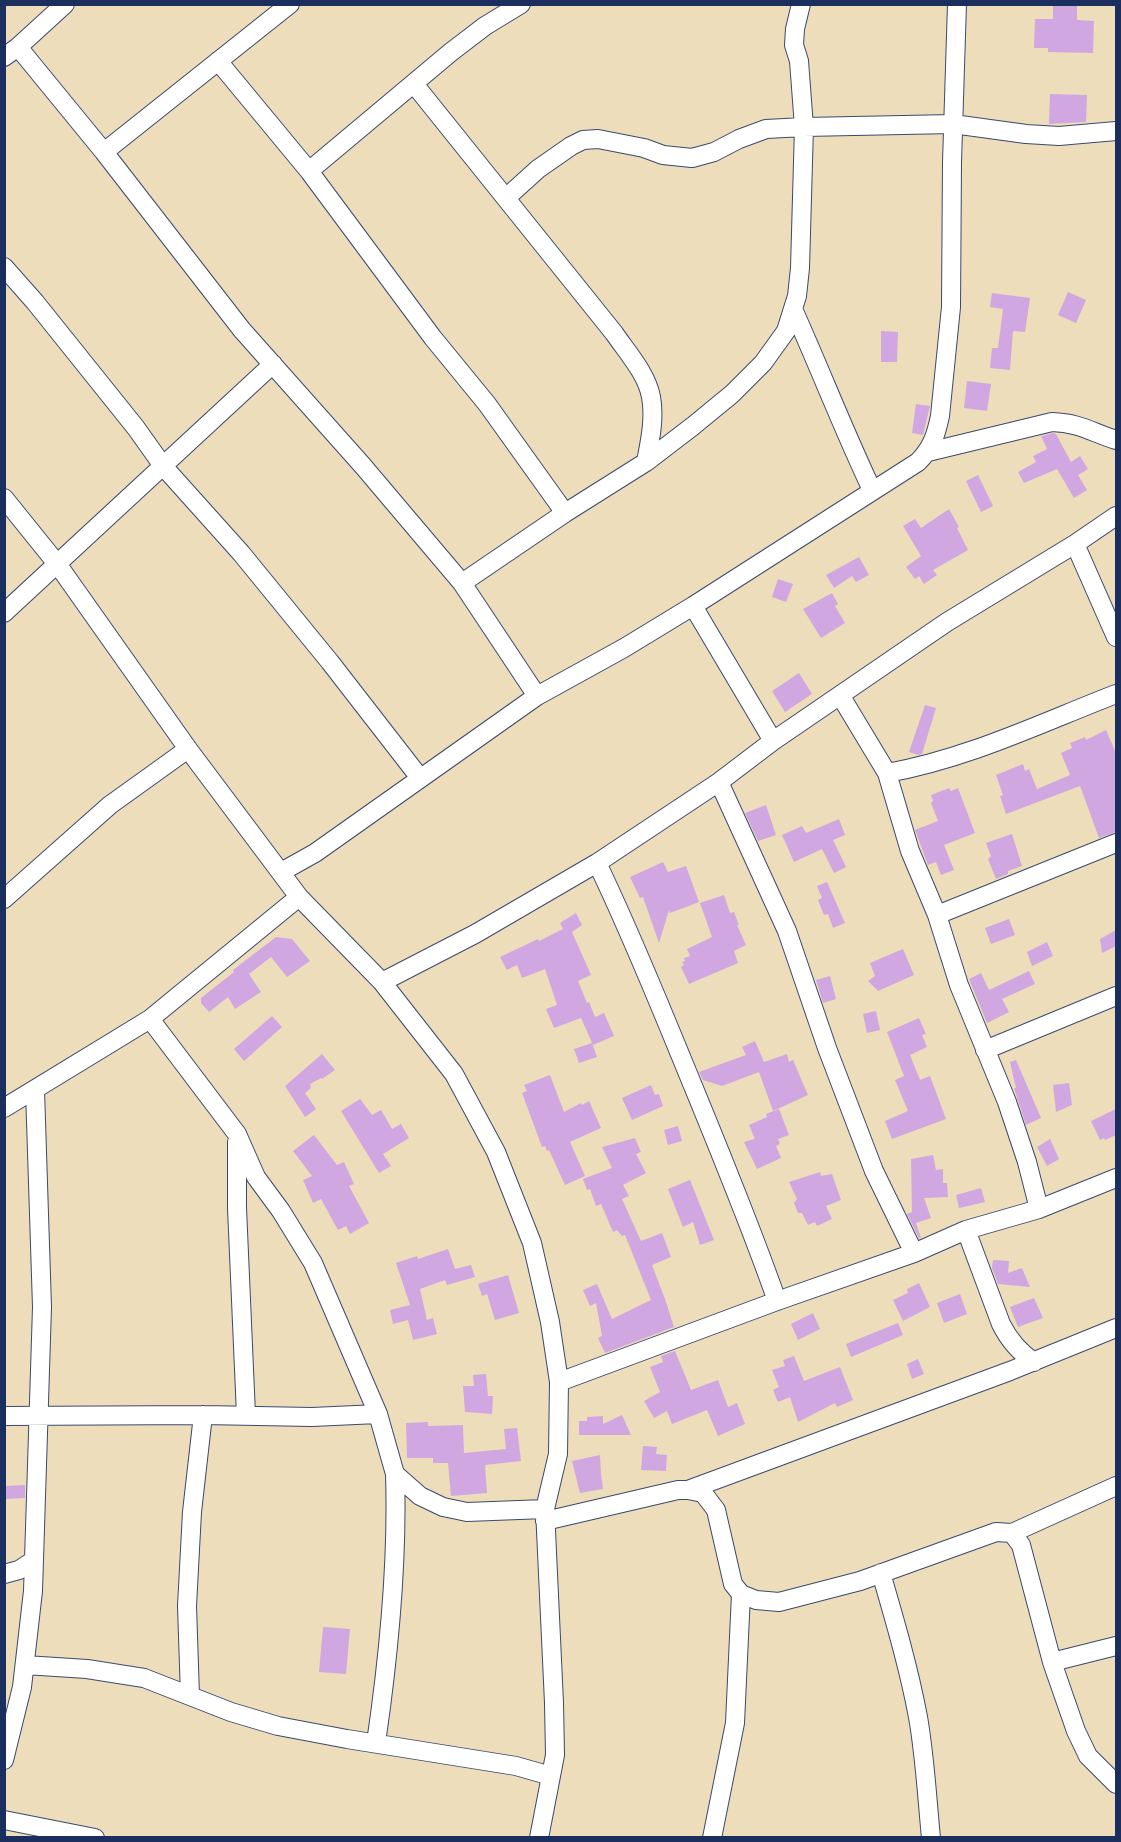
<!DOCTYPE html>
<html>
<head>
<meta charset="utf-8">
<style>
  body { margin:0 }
  #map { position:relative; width:1121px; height:1842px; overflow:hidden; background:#edddba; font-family:"EB Garamond",serif }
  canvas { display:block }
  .frame { position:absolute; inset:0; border:6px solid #1b2f5e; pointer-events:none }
</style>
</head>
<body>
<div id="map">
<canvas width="1121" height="1842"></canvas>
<div class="frame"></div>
</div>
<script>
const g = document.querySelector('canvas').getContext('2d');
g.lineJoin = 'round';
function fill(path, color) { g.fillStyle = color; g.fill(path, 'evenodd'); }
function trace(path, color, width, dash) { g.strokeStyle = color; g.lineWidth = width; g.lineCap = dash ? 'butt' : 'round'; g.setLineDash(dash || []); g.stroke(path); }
fill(new Path2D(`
  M1053 4H1077V20L1094 21 1093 53 1048 52V48H1034L1035 19H1053Z
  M1050 94 1087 95 1086 122 1049 124Z
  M1068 292 1086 300 1076 323 1058 315Z
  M992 293 1030 298 1025 332 1013 331 1010 370 990 368 992 348H998L1003 309 990 307Z
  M881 331 898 332 897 362H881Z
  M967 381 991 384 987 411 964 408Z
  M916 404 930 406 923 435 912 433Z
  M1053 433 1056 434 1071 462 1080 456 1088 469 1078 475 1087 490 1074 498 1057 469 1024 483 1018 472 1036 462 1033 456 1047 449 1041 436Z
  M978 475 993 506 981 512 966 481Z
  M949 509 959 527 957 528 968 550 933 570 937 575 924 584 919 576 915 579 906 567 921 556 903 526 915 519 921 528Z
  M859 557 869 575 856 582 852 576 834 588 826 575Z
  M778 579 793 584 786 602 772 597Z
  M832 593 838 604 835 606 845 623 821 638 803 609Z
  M799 673 812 694 785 712 772 691Z
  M925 705 936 708 922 754 919 755 909 752Z
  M1106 730 1116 753V832L1099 838 1080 786 1006 814 1000 796 1003 795 996 775 1023 764 1025 771 1029 769 1037 789 1070 775 1061 753 1072 748 1070 743 1085 737 1086 740Z
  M949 788 951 791 958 788 975 833 944 845 954 870 941 875 936 862 928 865 915 830 938 821 931 803 933 801 931 795Z
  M766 805 776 835 758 841 745 813Z
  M839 819 845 835 833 840 846 867 834 873 822 849 794 862 782 835 802 826 806 833Z
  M1012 834 1022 866 1008 871V874L996 879 988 859 991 856 986 843Z
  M663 862 668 872 686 866 699 902 670 913 669 910 659 943 643 897 640 898 630 877Z
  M827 882 845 923 833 928 828 914 824 915 818 900 822 898 817 886Z
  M724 895 730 913 734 912 739 925H737L746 945 734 951 738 963 689 984 681 967 684 965 682 962 685 961 684 958 690 956 687 949 712 937 700 903Z
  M576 913 582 925 572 932 591 975 578 981 587 1003 589 1002 595 1017 604 1013 614 1036 593 1045 581 1018 554 1028 546 1009 557 1005 545 969 522 978 517 965 507 970 500 957 538 939 539 941 563 929 560 923Z
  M1009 919 1015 935 991 944 985 928Z
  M1116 930V946L1102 953 1100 939Z
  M276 937 292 939 310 961 287 977 271 957 249 974 261 992 235 1009 228 997 209 1012 201 1003V998L234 972 233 970Z
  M1047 942 1053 956 1032 966 1027 952Z
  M903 949 914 975 878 991 868 981 875 976 870 963Z
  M1029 971 1035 984 1002 999 1009 1012 987 1023 969 979 981 973 989 990Z
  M830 976 836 999 823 1003 816 980Z
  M876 1011 880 1030 867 1033 863 1014Z
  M272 1016 282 1027 244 1061 234 1049Z
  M919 1018 926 1034 922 1035 927 1047 910 1055 920 1080 930 1076 946 1119 892 1139 885 1121 908 1111 895 1080 904 1076 887 1032Z
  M755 1041 764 1062 787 1054 789 1062 793 1060 808 1095 773 1111 759 1072 722 1086 703 1080 699 1072 746 1055 742 1047Z
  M592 1043 597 1057 579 1063 574 1049Z
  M322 1054 335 1070 322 1079 321 1078 310 1084 311 1088 305 1093 316 1109 305 1117 285 1086Z
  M1016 1060 1041 1118 1026 1125 1014 1088H1016L1010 1062Z
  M550 1075 564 1112 581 1103 582 1105 589 1101 601 1128 570 1142 585 1176 565 1185 549 1150 547 1151 545 1146 542 1147 522 1093 527 1091 524 1085Z
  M1069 1083 1072 1105 1056 1112 1053 1085Z
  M651 1085 655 1095 659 1094 663 1106 632 1120 622 1098Z
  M360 1099 372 1115 381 1110 392 1129 401 1124 409 1138 383 1154 391 1166 379 1173 341 1111Z
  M779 1109 789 1135 778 1139 780 1144 776 1146 781 1158 757 1169 744 1142 755 1139 749 1125 767 1117 766 1114Z
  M1116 1109V1135L1105 1140 1104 1138 1100 1140 1091 1121Z
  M678 1126 682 1141 668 1145 664 1130Z
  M314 1135 337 1165 344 1162 354 1184 349 1186 369 1223 350 1234 346 1226 338 1230 321 1199 313 1203 303 1180 312 1176 293 1151Z
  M635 1138 641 1152 636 1154 646 1173 623 1185 629 1196 622 1199 641 1241 662 1233 671 1257 652 1265 665 1299 674 1327 605 1353 598 1338 602 1336 596 1303 590 1306 583 1290 597 1284 612 1319 651 1300 625 1235 622 1236 617 1230 613 1232 601 1204 596 1206 590 1189 587 1190 583 1179 612 1168 602 1147Z
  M1050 1139 1059 1159 1047 1166 1037 1147Z
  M933 1155 936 1170 943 1169V1183H947L948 1197 924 1198 931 1218 916 1223 921 1238H919L907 1214 912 1212 911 1159Z
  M820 1172 821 1176 832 1174 841 1200 826 1206 832 1219 817 1226 815 1222 808 1225 802 1213H798L794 1203 797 1199 789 1182Z
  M690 1180 714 1240 700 1245 693 1222 683 1227 668 1189Z
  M981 1188 985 1202 959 1208 956 1195Z
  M448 1249 455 1269 471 1265 475 1277 447 1285 445 1280 420 1289 427 1320 433 1318 437 1334 413 1340 408 1320 393 1324 390 1310 410 1305 396 1263 417 1256 418 1259Z
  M993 1260 1009 1261 1008 1273 1022 1268 1030 1287 998 1284 992 1268Z
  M508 1275 519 1313 495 1320 487 1294 482 1296 478 1284Z
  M919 1283 930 1307 903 1321 893 1300 908 1293 907 1289Z
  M960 1294 967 1314 944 1323 937 1303Z
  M1034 1298 1043 1318 1018 1327 1010 1307Z
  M813 1313 820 1329 798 1340 791 1324Z
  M898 1323 903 1335 851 1357 846 1344Z
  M675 1351 691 1390 718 1380 728 1407 737 1403 745 1424 718 1436 707 1410 672 1424 667 1411 654 1418 644 1401 660 1392 650 1367 663 1362 661 1356Z
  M794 1356 804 1381 840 1367 853 1400 837 1407 835 1403 798 1422 790 1397 778 1402 773 1390 779 1387 772 1370 785 1366 783 1360Z
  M918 1359 924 1374 912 1379 907 1364Z
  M486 1374 488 1396H493L492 1414 465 1412 463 1386H474L473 1375Z
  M622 1415 631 1435H579V1421H587V1417L603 1416V1424Z
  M428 1422V1426L463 1425 464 1453 506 1449 504 1429 517 1428 521 1461 485 1465 487 1493 451 1496 448 1463H433V1458H407L406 1423Z
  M643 1446 657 1447 656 1454 667 1455 666 1471 641 1470Z
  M600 1455 601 1474 603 1489 580 1493 572 1461Z
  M25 1485V1498L6 1499 5 1486Z
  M323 1627 350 1629 346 1674 319 1672Z`), '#d1a7e2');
const minor = new Path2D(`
  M18 47 104 152 242 330 363 466 462 583 537 696
  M4 57 18 47 65 4
  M218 61 309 171 433 338 487 404 565 513
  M414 84 614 333C627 352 647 374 651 397 655 418 650 441 646 462
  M104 152 290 4
  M309 171 451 52 485 26 521 4
  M506 198 538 169 571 146 583 140 598 139 644 148 663 155 692 158 714 152 739 139 766 129 804 127 953 124 1026 134 1059 136 1116 131
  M4 267 35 302 136 428 163 466 241 553 330 662 420 778
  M793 309C820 369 844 431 872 490
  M928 452 1052 422C1080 423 1091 432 1116 440
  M4 498 58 565 188 749 299 897 382 982 454 1074 496 1152 532 1243 550 1322 559 1382 558 1454 545 1509 554 1703 555 1755 539 1838
  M1075 544 1116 637
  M462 583 565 513 646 462 693 426 732 394 763 363 786 331 797 296 800 268 804 127 799 61 794 45 795 29 801 4
  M693 606 773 741
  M4 613 273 364
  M840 695 887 773 910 851 937 915 959 985 1007 1102 1027 1162 1039 1209
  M887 773C967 759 1041 723 1116 694
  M719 782 787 931 827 1048 874 1171 914 1253
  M597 863C629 929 656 996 684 1064 716 1142 749 1221 777 1301
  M281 872 315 853 537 696 624 648 693 606 918 462C932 448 936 435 940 416L951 307 952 162 957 4
  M4 899 110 805 188 749
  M937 915 1116 843
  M382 982 475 934 597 863 719 782 773 741 947 622 1075 544 1116 516
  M150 1019 237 1134 256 1177 281 1211 313 1263 378 1414 395 1474 420 1496 443 1507 467 1512 545 1509
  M985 1050 1116 996
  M4 1108 150 1019 299 897
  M237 1142V1208L246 1415
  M966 1230 1001 1324C1009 1340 1019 1352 1034 1362
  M559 1382 777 1301 914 1253 966 1230 1039 1209 1116 1178
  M4 1416 203 1415 312 1417 378 1414
  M688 1490 1010 1371 1116 1328
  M545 1521 678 1490H688L703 1493 716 1510 733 1584 741 1594 756 1600 779 1602 860 1581 996 1532 1012 1533 1021 1545 1052 1662 1076 1731 1088 1756 1116 1784
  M1012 1533 1116 1486
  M881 1573C895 1621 909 1669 918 1717 925 1757 927 1797 931 1838
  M4 1574 19 1570 34 1560
  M1052 1662 1116 1646
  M25 1665 87 1669 144 1678 231 1712 278 1726 347 1739 516 1766 551 1776
  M190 1696 187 1606 192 1512 203 1415
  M376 1743C389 1654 398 1564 395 1474
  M4 1760 22 1687 33 1591 42 1307 35 1090
  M4 1820 95 1838
  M712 1838 735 1723 741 1594`);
trace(minor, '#3a496c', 20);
trace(minor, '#fff', 18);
</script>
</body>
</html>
